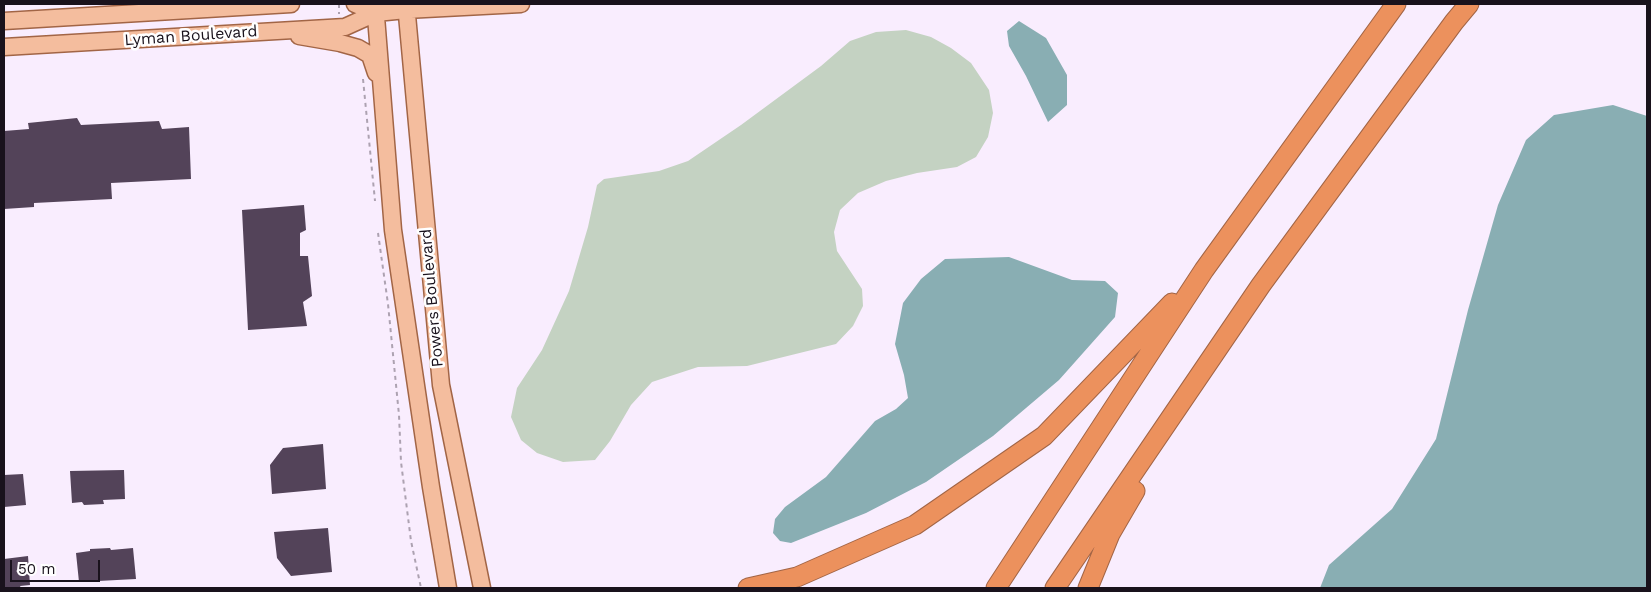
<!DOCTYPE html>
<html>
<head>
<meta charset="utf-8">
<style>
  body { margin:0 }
  #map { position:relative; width:1651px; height:592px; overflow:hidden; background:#f9edfe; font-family:"Work Sans",sans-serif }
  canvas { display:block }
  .frame { position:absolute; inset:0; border:5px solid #19121c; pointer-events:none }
  .scale { position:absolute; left:10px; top:560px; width:90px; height:22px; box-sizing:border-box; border:2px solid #19121c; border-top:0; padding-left:6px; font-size:15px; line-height:18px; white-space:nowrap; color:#19121c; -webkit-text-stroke:4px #fff; paint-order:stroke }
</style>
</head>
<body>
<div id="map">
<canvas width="1651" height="592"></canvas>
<div class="frame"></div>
<div class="scale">50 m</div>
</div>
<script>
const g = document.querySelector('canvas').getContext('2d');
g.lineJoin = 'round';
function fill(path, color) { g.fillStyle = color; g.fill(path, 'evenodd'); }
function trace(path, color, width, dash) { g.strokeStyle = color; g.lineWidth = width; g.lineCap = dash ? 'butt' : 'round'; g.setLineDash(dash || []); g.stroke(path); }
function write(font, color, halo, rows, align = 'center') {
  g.font = font + ' "Work Sans",sans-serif'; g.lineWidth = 5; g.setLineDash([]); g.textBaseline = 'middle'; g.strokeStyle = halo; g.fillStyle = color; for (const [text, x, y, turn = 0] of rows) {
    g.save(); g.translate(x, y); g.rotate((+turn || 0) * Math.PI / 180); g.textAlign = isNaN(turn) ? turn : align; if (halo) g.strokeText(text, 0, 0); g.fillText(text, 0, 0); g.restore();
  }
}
fill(new Path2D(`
  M906 30 931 37 951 48 971 63 989 90 993 113 988 137 976 157 957 167 917 173 886 181 858 193 840 210 834 232 837 251 862 289 863 306 853 326 836 344 747 366 698 367 652 382 631 405 610 441 595 460 563 462 537 453 521 440 511 417 517 388 542 350 569 291 588 227 597 185 604 179 659 171 688 161 741 125 821 66 850 41 876 32Z`), '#c4d2c2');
fill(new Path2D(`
  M1019 21 1046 38 1067 75V105L1048 122 1026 76 1009 46 1007 31Z
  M1613 105 1647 116V588H1320L1329 565 1392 509 1436 439 1468 310 1498 205 1526 140 1554 115Z
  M1009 257 1072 280 1105 281 1118 293 1115 317 1059 380 993 436 926 482 866 513 791 543 780 541 773 533 775 519 785 507 826 477 875 421 896 409 908 398 904 375 895 344 903 303 921 279 945 259Z`), '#89aeb3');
fill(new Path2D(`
  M77 118 81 125 159 121 162 129 189 127 191 179 111 183 112 199 34 203V207L4 209V131L29 129 28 123Z
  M304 205 306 230 300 233V256H308L312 296 303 302 307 326 248 330 242 210Z
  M323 444 326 489 272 494 270 465 283 448Z
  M124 470 125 499 103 500 104 504 84 505 82 502 72 503 70 471Z
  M23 474 26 505 4 507V475Z
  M328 528 332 572 291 576 277 558 274 532Z
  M110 548 111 550 133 548 136 579 79 582 76 553 90 551V549Z
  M28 556 30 585 20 586 21 588H4V559Z`), '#534359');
const major = new Path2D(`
  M355 4 376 13
  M375 4 393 230 431 487 448 588
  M406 4 441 385 482 588
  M4 21 291 4
  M299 36 340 43 358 48 370 55 376 73
  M4 47 345 27 376 13 406 10 521 4`);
const highway = new Path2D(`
  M748 588 797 577 915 525 1044 436 1172 303
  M996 588 1204 270 1396 4
  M1055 588 1261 285 1454 22 1469 4
  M1088 588 1110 534 1135 491`);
trace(major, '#a26546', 19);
trace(highway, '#a26546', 21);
trace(new Path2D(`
  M339 4V14
  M363 79 375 201
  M378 233 388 304 399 415 401 462 411 541 421 588`), '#ada2b1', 2, [4, 4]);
trace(major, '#f4bd9e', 16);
trace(highway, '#ec915d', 19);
write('16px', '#19121c', '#fff', [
  ["Lyman Boulevard",191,36,-4],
  ["Powers Boulevard",432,298,-95]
]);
</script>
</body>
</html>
